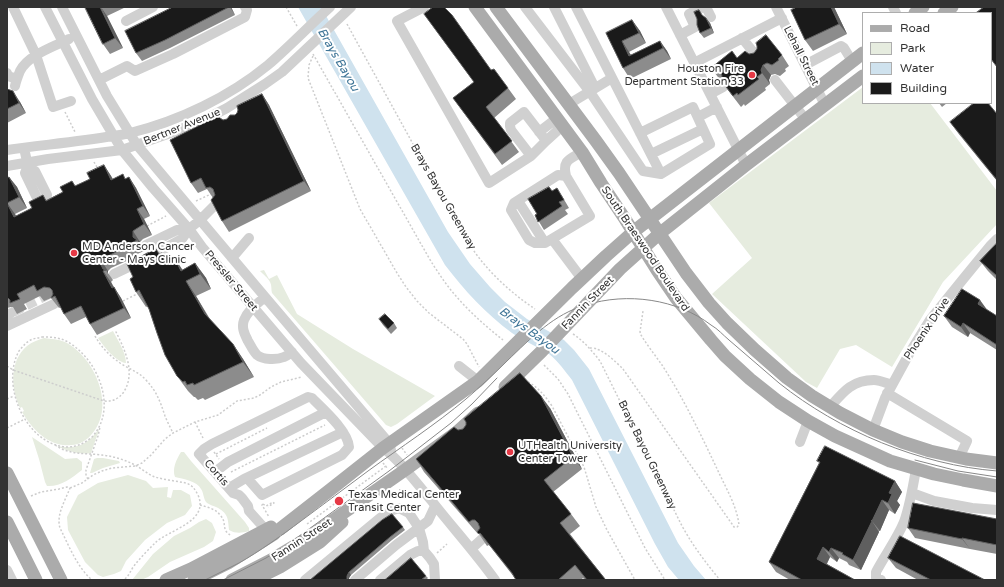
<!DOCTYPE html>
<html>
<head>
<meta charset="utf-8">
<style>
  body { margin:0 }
  #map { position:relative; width:1004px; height:587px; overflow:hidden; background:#fff; font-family:"Varela Round",sans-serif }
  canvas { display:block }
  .frame { position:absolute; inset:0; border:8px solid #333; pointer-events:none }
  .legend { position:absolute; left:862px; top:12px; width:130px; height:92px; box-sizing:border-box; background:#fff; border:1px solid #adadad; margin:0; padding:5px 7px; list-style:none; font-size:12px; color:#333 }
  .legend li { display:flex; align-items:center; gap:8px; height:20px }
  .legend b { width:20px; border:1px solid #adadad }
</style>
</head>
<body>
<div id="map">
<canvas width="1004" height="587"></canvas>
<div class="frame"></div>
<ul class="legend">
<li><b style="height:5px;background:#ababab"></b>Road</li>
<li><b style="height:11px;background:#e6ecdf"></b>Park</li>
<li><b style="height:11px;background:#cfe2ee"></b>Water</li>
<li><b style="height:11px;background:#1a1a1a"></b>Building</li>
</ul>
</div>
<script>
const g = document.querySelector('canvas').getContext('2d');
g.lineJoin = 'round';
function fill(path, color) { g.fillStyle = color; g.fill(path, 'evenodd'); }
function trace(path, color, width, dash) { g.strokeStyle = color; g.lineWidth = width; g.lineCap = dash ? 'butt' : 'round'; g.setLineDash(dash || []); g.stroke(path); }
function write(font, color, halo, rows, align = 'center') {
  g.font = font + ' "Varela Round",sans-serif'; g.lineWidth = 4; g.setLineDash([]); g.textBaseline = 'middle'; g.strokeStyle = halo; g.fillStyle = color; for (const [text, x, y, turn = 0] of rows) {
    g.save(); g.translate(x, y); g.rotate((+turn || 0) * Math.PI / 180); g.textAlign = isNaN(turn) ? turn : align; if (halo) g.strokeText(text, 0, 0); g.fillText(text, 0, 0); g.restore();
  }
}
fill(new Path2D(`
  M863 87V103H930L997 191V224L943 282 892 367 856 345 840 349 817 388 806 382 712 294 752 258 709 203Z
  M264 270 269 279 277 275 297 314 353 349 435 396 397 424 391 427 386 425 272 293C271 289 272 286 270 282 268 278 263 274 260 271Z
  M113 331C118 341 126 352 126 363 116 362 104 347 98 338Z
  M44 338C51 339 58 339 65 342 95 357 117 408 91 435 83 444 75 446 63 445 45 443 31 427 22 412L24 411 22 407 20 408C11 389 9 361 27 346 32 342 38 340 44 338Z
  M99 429 98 433 91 453C80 455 67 451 57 446 77 449 86 446 99 429Z
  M32 437 65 459 77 458 82 462V470C72 478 60 487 47 486L45 482 39 459Z
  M181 452H184L191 461 245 522 249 528V531C242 533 236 534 229 530 228 518 228 513 216 507 214 506 210 505 207 503 203 499 204 493 201 489 197 481 183 479 175 477 172 469 176 460 181 452Z
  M97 458H103L119 461 120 463 103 468 92 473H90L94 459Z
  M128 475 146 481 153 488 168 487 167 497 171 498 173 490H181L190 495 192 506 185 515 167 523 145 540 126 561 121 571 114 574 103 577 98 575 85 562 68 530 67 517 78 495 98 483Z
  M206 519 212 523 216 532 213 541 204 547 170 562 148 577 141 580H132L153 554 174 536 190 528 199 522Z`), '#e6ecdf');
fill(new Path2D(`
  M298 7H321L448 232 470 264 490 287 505 302 527 319 564 340 574 350 589 369 678 543 694 566 706 580H679L668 567 655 544 572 380C565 371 558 361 549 354 537 346 523 341 512 333 485 313 465 291 445 265Z`), '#cfe2ee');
trace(new Path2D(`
  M13 312 53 292`), '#d6d6d6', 10, [10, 5]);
trace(new Path2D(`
  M286 7 297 26
  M347 24 457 224C462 232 467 240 472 248 487 271 511 293 535 309
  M313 54 425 251C429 258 433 265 438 272 455 299 479 321 503 340
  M313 56 309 65 308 78 360 209 397 273 406 287 417 301 429 313 463 339 467 344 479 367
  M65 112 75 132
  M94 162 98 169
  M196 201 211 194
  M147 226 166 216
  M123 301 139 293
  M573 334C584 341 592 351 600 361L682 526C693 546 706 563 720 580
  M95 336C101 347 110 356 120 363 129 369 139 372 146 380 157 392 160 401 165 416 167 421 170 427 173 433
  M42 337C50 337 58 337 66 341 97 357 119 408 92 437 85 443 77 447 67 447 26 445 0 385 19 351 23 346 27 341 33 339 36 338 39 338 42 337Z
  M590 348C591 348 595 348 596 349 605 351 617 363 623 369L732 524 734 527H737L739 525C737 507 727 490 719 473 702 437 684 399 662 365 655 355 647 345 641 335L640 332 643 311
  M544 365 558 379 568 394 645 548 665 580
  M7 366 13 370 104 401C112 402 118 399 123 393 137 373 124 348 115 330
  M528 382C539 388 545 396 552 406L584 467 596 507 607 530 635 580
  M7 399 14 396
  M195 422 203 438
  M7 428 23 420
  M55 445C69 455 85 453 102 455 112 456 122 459 131 463 140 467 147 474 155 477 165 480 176 481 186 483 192 485 195 489 198 495 210 522 168 530 155 543 148 550 140 558 134 566 130 571 129 577 123 580
  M402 448 407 455
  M214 452 219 459
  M216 454 267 428
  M383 463 388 469
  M231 472 325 425
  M88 479 86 476V470L98 436 100 427
  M70 488 82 483 93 475 102 471 112 468 135 466 142 463 151 455 165 439 173 433 195 422 218 415 237 401 254 398 260 395 271 387 281 382 302 377
  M31 496 41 492 59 489 67 487 70 488C65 501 56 515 60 528 69 546 77 567 92 580
  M399 499 400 487
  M263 504 266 506 273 502 274 503 268 507
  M263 504 262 505 269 517
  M200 505C207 507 216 509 220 515 228 523 220 530 232 536
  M307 524 386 466
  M437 553 447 544`), '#cdcdcd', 1.5, [2, 2]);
trace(new Path2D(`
  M13 7 36 55 53 107 71 101
  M45 7 92 99 122 150 153 188 189 229 202 247 301 363 383 448C401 461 416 483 431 500 452 527 475 552 495 580
  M62 7 107 96 137 145 265 297 389 443 391 450
  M424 7 397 21 489 183 531 156 546 141 557 131 560 122H552L539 132
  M525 7 590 92 643 171 661 174 710 144 693 107 640 133
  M554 7 595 88
  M576 7 661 174
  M666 7 746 165
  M706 7 711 17
  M776 7 825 105
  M893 7 896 13
  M126 21 153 7
  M680 35 695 27 689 14 703 7
  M742 38 758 58
  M694 63 782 18
  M805 65 841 46 844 48 852 61
  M7 73 8 76 17 79
  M99 80 127 66 135 71 173 54 245 17 247 10 245 7
  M775 80 806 120
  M15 86C16 81 18 76 20 71 28 55 53 47 69 39
  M710 94 723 87
  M569 104 612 78
  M698 117 717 107
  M24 148 28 166 25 173 38 200
  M7 150C42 145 77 142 112 136 118 135 124 135 130 133 179 121 229 97 268 65 289 47 309 26 330 7
  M651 154 703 129
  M531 156 511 130 510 126V123L524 112 544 138
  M7 166 48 159 122 150 179 130 204 120 227 108 265 84 282 72 351 7
  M28 166 35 171 47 195
  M558 175 566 176 590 216 545 243H535L529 240 511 210 514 203Z
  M566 176C562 160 570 159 582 152
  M518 201 545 243
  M552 239 582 279
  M146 245 177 230 189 229
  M147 258 182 239 189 229 200 220 216 204
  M232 258 249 238
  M114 274 133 265
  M265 297C257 304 248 310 244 320 241 328 245 335 248 341 251 346 253 351 257 355 263 360 277 360 284 357 287 356 289 354 292 352
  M7 315 11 313
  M7 326 54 304
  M459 366 478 381
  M887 393 967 441 959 458
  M830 407C843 392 852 380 874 380 879 380 886 383 892 385
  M873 430 885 398 909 354 930 320 964 278 991 245 997 239
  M800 442 808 421
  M215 472 228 462 326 412
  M247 478 262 495 342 455 349 447C348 431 323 409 312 398L308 397 212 444 204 449 199 454 233 493 239 495 242 498 248 506 249 511 266 530
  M229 488 244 479 343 432
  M912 493 934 501 972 508 997 510
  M471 549 482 539
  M7 570 12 580
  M305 580 380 518 390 511 399 508 409 513 419 528 423 542 424 551 430 558 434 564 435 580
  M355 580 396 545 428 521 435 506
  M380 580 410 555 418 551H424
  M881 580 876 578V572C885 555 897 539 904 522 910 505 913 487 916 469`), '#d0d0d0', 10);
trace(new Path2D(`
  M475 7 582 152 601 183 625 219 657 270 676 298 711 340 725 356 750 379 779 402 808 421 835 436 890 461 934 474 963 480 997 486
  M496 7 596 141 619 173 686 273 709 303 727 323 755 350 787 378 812 396 840 413 873 430 902 442 930 451 966 459 997 463
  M915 13 923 7
  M944 13 952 7
  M505 387 542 351 620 269 659 234 746 165 863 76
  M7 473 61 580
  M7 522 36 580
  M280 529 330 490 383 448 478 381 572 288 606 256 633 232 863 53
  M166 580 191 569 271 527
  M194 580 228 563 274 534
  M232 580 271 560 306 539 405 470 457 432 478 413
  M254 580 280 567 320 542 342 522`), '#ababab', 13);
trace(new Path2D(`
  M915 460 958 471 997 477
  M205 580C216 574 228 569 239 563 260 551 281 536 301 521 323 504 346 488 368 471 401 447 435 425 466 399 480 387 494 374 507 361 531 338 554 314 586 305 627 292 677 299 711 325 718 329 723 335 729 340 746 354 762 369 779 383 839 431 920 465 997 471
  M223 580 266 558 291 542 389 471 451 423 472 404 497 378`), '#888', 1);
fill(new Path2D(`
  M85 7H126L107 16 123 48 110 54 103 44Z
  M173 7H231L235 15 170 48 142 61 136 53Z
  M834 7 847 34 813 51 805 40Z
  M424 14 491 70 508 88 516 99 494 118 519 152 502 165 453 98 474 82Z
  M703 16 710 23 714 33 704 38 700 33Z
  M632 20 640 31 646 43 629 52 631 55 660 41 667 51 671 59 630 79 623 68 606 33Z
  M749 54 782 55 789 66 785 69 786 71 780 76 775 74 771 75 769 80 770 84 765 88 766 90 745 106 744 104 741 107 711 68Z
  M7 89 20 102 26 113 7 123Z
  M262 94 269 105 311 191 229 232 222 221 213 198 207 189 198 193 191 183 220 118 223 120 227 119 235 115Z
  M939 103H947L942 107Z
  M997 114V181L958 133 950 122Z
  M104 165 113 179H126L129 177 136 188 150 216 144 219 152 235 143 239 140 242V245L144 251 133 256V257L131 259 111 268 108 271V273L113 280 111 282 114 287 121 298 131 318 97 335 90 324 86 317 71 324 64 314 61 307 59 308 51 298 44 301 40 296 24 304 27 309 17 314 13 307H11L7 308V178L9 177 17 187 27 208 15 214 16 216 32 208 43 195 46 200 90 179Z
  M549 187 552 191 562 196 569 208 565 210 568 214 544 230 535 215 537 214Z
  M997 243V280L988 271 980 261Z
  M160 254 167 261 182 270 195 263 206 278 211 289 196 296 210 319 233 344 243 359 254 377 205 400 203 398 198 400 195 397H194L188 391 177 376 148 306 146 307 136 292 133 277Z
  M987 310 997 316V350L970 333 968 337 952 327 944 316Z
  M379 319 394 323 397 328 391 334 383 325Z
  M550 408 582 469 553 492 571 514 580 526 570 534 606 580H585L583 578 581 580H516L514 577 489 545 487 546 479 534H478L424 472 416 459 458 430Z
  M817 461 895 481 902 492 897 501 900 505 895 514 889 510 880 531H879V532L861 570 849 565 847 562 839 558 837 562 830 557 827 564 855 580H790L776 572 769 562 819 463Z
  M997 519V554L970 549 915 538 908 528Z
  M403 527 405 530 392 540 351 575 349 578V580H310Z
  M888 558 985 580H918L896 568Z
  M426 576 428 578 426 580H385Z`), '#8c8c8c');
fill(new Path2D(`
  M101 7 107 16 123 48 115 38Z
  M230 7H231L235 15Z
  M831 7H834L847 34 839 24Z
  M706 18 710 23 714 33 711 28Z
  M632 20 640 31 646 43 639 33Z
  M622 41 629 52 635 62 629 56Z
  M660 41 667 51 671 59 663 48Z
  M763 65 771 75 769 80 770 84 762 73 761 70Z
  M13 91 20 102 26 113 19 103Z
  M262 94 269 105 311 191 304 181Z
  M104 165 111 176 118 191 111 180Z
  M9 177 17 187 27 208 19 197Z
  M129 177 136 188 150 216 143 206Z
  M7 203 15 214 21 227 14 217Z
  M137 209 144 219 152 235 144 224Z
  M133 231 140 242V245L137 240 133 237Z
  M174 257 184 272 181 271Z
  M101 260 108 271V273L106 270 104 271 100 263Z
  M195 263 206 278 211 289 200 274Z
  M103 271 111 282 119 299 112 288Z
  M186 281 196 296 215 329 205 314Z
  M114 287 121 298 131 318 124 308Z
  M980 300 988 311 978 304Z
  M963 323 970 333 968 337 961 327Z
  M233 344 243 359 254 377 243 362Z
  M541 396 550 408 582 469 573 457Z
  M895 481 902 492 897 501 900 505 895 514 888 503 889 493Z
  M882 500 889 510 880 531 872 521Z
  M872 521 879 532 861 570 853 560Z
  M962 538 970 549 962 539Z
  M823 547 830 557 824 569 817 559Z
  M831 548 839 558 837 562 829 552Z
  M349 572 351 575 349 578V580H348L347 576Z`), '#5f5f5f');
const building = new Path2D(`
  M85 7H100L115 38 103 44Z
  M173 7H229L165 40 136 53 125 31Z
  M433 7H444L452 15 491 70 494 69 508 88 486 107 512 141 495 154 453 98 474 82 424 14Z
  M797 7H831L839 24 805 40 791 10Z
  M984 7H997V67L991 59V13H976Z
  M699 10 702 15 706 18 711 28 700 33 697 25V19L694 12Z
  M632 20 639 33 622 41 629 56 660 41 663 48 623 68 606 33Z
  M766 35 782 55 778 59 779 60 772 65 767 63 763 65 761 70 762 73 757 77 759 79 738 95 737 93 733 96 721 80 722 76 721 73 719 71 713 70 711 68 732 51 737 58 745 51 749 54 754 53 757 49V46L756 43Z
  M7 89 13 91 19 103 7 109Z
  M262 94 304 181 222 221 211 200 215 195 213 189 210 187 206 188 201 178 191 183 170 140 218 116 220 118 223 120 227 119 230 115H235L237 113 238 110 237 106Z
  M974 103H988L997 114V180L950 122Z
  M104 165 111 180 123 174 125 179 129 177 143 206 137 209 144 224 136 229 133 231V237L137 240 126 246 124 248 104 258 101 260 100 263 103 269 106 270 103 271 112 288 114 287 124 308 90 324 81 306 64 314 55 296 51 298 53 294 52 290 50 288 44 287 37 291 34 285 17 294 20 299 10 303V300L7 297V178L9 177 19 197 7 203 14 217 32 208 29 202 43 195 46 201 63 192 60 187 72 181 75 186 90 179 87 173Z
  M549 187 552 191 557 188 564 200 559 202 562 206 538 222 535 215 537 214 528 199Z
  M997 243V276L980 261Z
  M156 249 159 254 162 253 165 261 174 257 181 271 195 263 200 274 186 281 205 314 233 344 243 362 194 385 193 383 187 385 185 381 183 382 177 376 165 355 157 333 149 309 139 290 136 292 130 279 133 277 127 264Z
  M962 289 980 300 978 304 997 316V345L963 323 961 327 944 316Z
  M385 314 394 323 388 329 379 319Z
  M520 373 541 396 573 457 544 480 571 514 560 523 605 579 603 580H587L575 565 558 580H516L512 573 480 533 479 534 477 532 480 528 478 523 475 520H472L469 522 416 459 454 427 458 430 463 429 466 425V422L464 419Z
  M825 446 895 481 889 493 892 494 888 503 882 500 872 521 871 520 872 521 853 560 842 554 843 553 831 548 829 552 823 547 817 559 855 580H802L769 562 820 462 817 461Z
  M913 503 997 519V545L962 538V539L908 528Z
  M392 514 403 527 390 537 349 572 347 576V579L346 580H310L382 520Z
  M900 536 985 580H931L888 558Z
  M411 558 426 576 421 580H385Z`);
fill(building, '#1a1a1a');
trace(building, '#5f5f5f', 1);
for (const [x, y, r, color] of [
  [752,75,4,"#e63946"],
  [74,253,4,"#e63946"],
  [510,452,4,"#e63946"],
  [339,501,5,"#e63946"]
]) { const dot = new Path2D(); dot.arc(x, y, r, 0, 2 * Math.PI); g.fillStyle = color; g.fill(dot); trace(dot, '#fff', 1.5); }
write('11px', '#333', '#fff', [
  ["Lehall Street",801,56,63],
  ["Bertner Avenue",182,127,-22],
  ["Brays Bayou Greenway",443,197,60],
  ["South Braeswood Boulevard",645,249,56],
  ["Pressler Street",231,281,50],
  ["Fannin Street",588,303,-46],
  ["Phoenix Drive",927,329,-56],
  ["Brays Bayou Greenway",647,455,64],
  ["Cortis",216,473,49],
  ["Fannin Street",302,540,-33]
]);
write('11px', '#333', '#fff', [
  ["Houston Fire",744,69,"right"],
  ["Department Station 33",744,82,"right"],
  ["MD Anderson Cancer",82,247],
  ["Center - Mays Clinic",82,260],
  ["UTHealth University",518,446],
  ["Center Tower",518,459],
  ["Texas Medical Center",348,495],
  ["Transit Center",348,508]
], 'left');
write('italic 12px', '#3f7597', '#fff', [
  ["Brays Bayou",338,60,60],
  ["Brays Bayou",529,331,36]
]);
</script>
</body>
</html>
